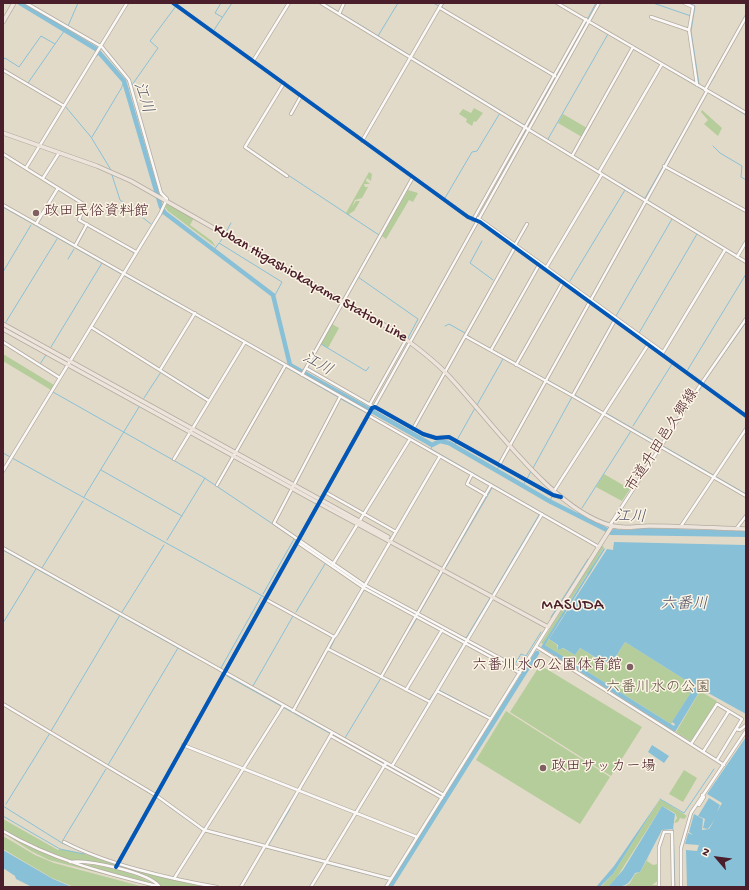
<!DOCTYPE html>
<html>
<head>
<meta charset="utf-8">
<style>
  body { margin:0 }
  #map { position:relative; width:749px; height:890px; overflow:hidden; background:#e2dac8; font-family:"Gochi Hand",sans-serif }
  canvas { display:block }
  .frame { position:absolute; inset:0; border:4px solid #4a1f2b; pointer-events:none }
  .north { position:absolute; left:697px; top:838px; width:40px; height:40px; -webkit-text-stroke:3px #fcf5e5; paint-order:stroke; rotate:298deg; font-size:11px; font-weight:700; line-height:16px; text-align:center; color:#4a1f2b }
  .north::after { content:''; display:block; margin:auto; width:14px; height:18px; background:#4a1f2b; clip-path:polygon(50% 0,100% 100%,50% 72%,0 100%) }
</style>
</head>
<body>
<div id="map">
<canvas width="749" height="890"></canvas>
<div class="frame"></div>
<div class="north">N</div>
</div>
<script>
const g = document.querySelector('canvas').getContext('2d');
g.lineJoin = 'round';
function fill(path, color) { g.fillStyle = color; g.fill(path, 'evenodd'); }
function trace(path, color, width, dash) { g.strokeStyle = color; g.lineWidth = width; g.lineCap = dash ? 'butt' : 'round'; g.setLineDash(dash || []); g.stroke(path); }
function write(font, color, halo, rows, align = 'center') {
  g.font = font + ' "Gochi Hand","Klee One",sans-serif'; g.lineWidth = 3; g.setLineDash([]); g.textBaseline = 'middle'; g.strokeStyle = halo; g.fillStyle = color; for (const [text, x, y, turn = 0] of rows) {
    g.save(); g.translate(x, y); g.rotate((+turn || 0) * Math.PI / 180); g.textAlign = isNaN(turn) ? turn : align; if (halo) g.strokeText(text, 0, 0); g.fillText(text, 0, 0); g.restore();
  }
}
fill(new Path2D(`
  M474 108 483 113 476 122 474 121 472 126 466 122 467 119 459 114 463 109 471 113Z
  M702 110 722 128 718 136 704 124 708 120 701 112Z
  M563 114 587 128 582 137 558 123Z
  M369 172 372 174 371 181 367 178 366 181 370 184H364L365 187H368L362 198 355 200 352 207 356 201H360L354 211 349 214 352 218 346 213Z
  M408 190 418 193 413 202 409 200 386 239 382 236Z
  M167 204 194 218 190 225 212 241 216 247 168 211 165 207Z
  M332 324 339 328 328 348 321 344Z
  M3 354 54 385 51 390 3 361Z
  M604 474 630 489 622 501 596 487Z
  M602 546 604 547 591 569 592 570 589 575 587 574 563 612 565 614 563 617 561 616 543 644 541 643Z
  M549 639 557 645 558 650 562 648 575 655 580 648 610 667 625 642 695 686 671 724 545 645Z
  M540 665 642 727 611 776 510 712Z
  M700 691 717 701 692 740 690 741 676 732Z
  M506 711 610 777 580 824 476 760Z
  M684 770 697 778 683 802 669 794Z
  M660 799 684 814 687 816 684 819 680 818 678 822 674 823 677 818 675 813 662 806 617 877 608 887H601L613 874Z
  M3 819 58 850 60 849 85 854 116 864 114 866 67 860 34 846 3 830Z
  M3 833C51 860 101 873 154 887L49 860 31 851Z
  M3 836 35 855 54 863 144 887H74L52 878 3 849Z
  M649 856 647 861 653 865 658 864 657 871 659 880 652 885H658L659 887H624L630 883 635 874 640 872Z
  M75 863C107 866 126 870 155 884Z
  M118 865 208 887H165L119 868Z`), '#b5cd9a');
fill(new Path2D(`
  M643 528 746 531V537L609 535 613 529 629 530Z
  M614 542 746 545V714L701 689 675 732 541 647 604 548 605 549 545 645 674 726 675 724 672 722 695 686 625 642 610 666 580 648 575 655 563 648 558 650V645L549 639 607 549 613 550Z
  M746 737V887H687L686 850 697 851 701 838 699 845 685 844 688 833 693 835 689 832 694 814 703 819 702 830 709 829 715 819 708 829 703 828 705 819 698 816 709 798 720 805 717 812 722 803 707 794Z
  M652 745 669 756 664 763 648 752Z
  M660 799 613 874 600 887H596L614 866Z
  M662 806 675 814 673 829 662 830 640 872 635 873C628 886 625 887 608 887L623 870Z
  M3 850 53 879 72 887H32L16 879 15 876 3 868Z`), '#88c0d7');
trace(new Path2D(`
  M175 3 253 59
  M221 3 215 13 222 17
  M324 3 524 125
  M433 3 439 6
  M653 3 691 16
  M689 3 695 6 691 31 699 84
  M441 8 444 3
  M588 18 596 3
  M68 26 78 3
  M214 30 232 3
  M378 36 398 3
  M95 57 101 53
  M3 60 5 58 19 67 41 36 55 44 65 30
  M255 61 469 216 477 218
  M673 72 705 91
  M81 80 65 106 91 137 111 170
  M28 83 55 44
  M132 85 158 48 150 41 176 6
  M122 86 124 82
  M707 88 715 76
  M127 91 130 88
  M708 92 746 115
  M721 97 732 103
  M530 129 591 166
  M92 137 122 87
  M548 139 608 34
  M713 146 720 153 742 166 741 177 746 180
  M112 175 120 200 151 224
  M288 175 379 235
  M621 184 707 237
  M445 198 472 152 477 151 500 113
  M645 198 693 114
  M3 207 178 306
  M160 216 165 212
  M226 232 231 223
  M482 241 470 263 493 280
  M116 242 136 254
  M220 242 224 236
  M214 250 219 243 282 282 274 297
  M68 259 74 249
  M3 272 31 225
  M358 277 418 319 408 338
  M570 281 625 190
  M616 316 672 219
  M6 322 57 239
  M445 326 449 324 465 333
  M639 333 697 234
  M467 335 476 341
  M646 341 746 414
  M321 344 366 371 369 367
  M51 347 102 263
  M258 351 338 397
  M149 362 209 399
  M40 364 46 355
  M162 369 186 329
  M687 371 746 274
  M706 379 746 322
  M549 381 572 394
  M53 392 203 477 298 541
  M575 395 603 412
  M144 398 161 372
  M341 399 367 413
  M477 405 503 359
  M606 413 746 494
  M633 426 672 364
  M408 436 430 449
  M457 440 475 408
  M666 440 702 386
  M355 441 369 416
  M432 445 431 449 596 544
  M454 445 456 443
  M3 453 295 614
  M533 468 572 397
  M497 469 499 467
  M101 470 182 516
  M335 476 351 448
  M527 479 531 471
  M423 483 438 457
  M523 485 525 482
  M84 497 139 407
  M550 501 552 496
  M582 508 631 431
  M578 515 580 512
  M167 540 205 478
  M3 550 196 658
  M324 559 356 580
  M446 567 492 488
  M42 568 83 501
  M365 587 517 669
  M493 593 539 515
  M263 594 294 539
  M122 612 164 545
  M296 612 325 564
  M420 612 443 572
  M551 617 588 559
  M3 623 36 569
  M410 630 417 618
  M339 633 364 590
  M466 638 490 598
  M330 649 335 638
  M515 664 521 654 526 656 541 632
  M221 668 261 597
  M524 673H525
  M227 676 439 794
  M439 685 463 644
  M253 686 293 616
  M429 700 437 689 488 716
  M494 719 496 720
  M415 726 428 703
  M51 731 120 615
  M55 736 156 797 203 831 324 863
  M345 738 381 678
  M108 765 178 648
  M445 798H446
  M660 799 684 813 714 769
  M6 804 50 733
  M3 806 62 843 91 855
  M3 816 60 849 84 854
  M673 829 675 887
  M63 840 106 769
  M268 846 290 809
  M327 864 386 879
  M393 881H394`), '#88c0d7', 1);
trace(new Path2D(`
  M20 3 96 49 124 81 161 207 165 213 273 295 290 365 427 442 432 445 440 441 449 443 551 502 611 532
  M390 887 537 653`), '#88c0d7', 4.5);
const minor = new Path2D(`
  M173 3 468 217 480 222 746 416
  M321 3 746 262
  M557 3 746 113
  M684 3 693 7 689 30 697 85
  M440 8 555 76
  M339 14 344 3
  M651 17 689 30
  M253 61 289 3
  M3 70 64 106
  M284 83 245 147 287 176
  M705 90 746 17
  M291 114 301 96
  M362 141 442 3
  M3 154 85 205 79 220 136 252
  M572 156 633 47
  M664 166 746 211
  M26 168 127 3
  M599 172 662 64
  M43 178 59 153
  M3 205 370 413
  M478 218 663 352
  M473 220 586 19
  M36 224 58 188
  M515 245 527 224
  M75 246 87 224
  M737 257 746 242
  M546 268 602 174
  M91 327 209 401
  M465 336 573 396 746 496
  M3 342 60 378
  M491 350 539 265
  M662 354 725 250
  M516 365 563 282
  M306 368 374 407 599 3
  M160 370 195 313
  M302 375 413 177
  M573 395 615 320
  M340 397 274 523 363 584 522 670
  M370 404 406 340
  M368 415 599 547
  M413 429 515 247
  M174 459 245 342
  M499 465 707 91
  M3 471 160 214 167 199 161 193 129 80 102 47 26 3
  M472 474 467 484 486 495
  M217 485 285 366
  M554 491 648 345
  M325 492 396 532
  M610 525 701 384 746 319
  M681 526 746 429
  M736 529 746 516
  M297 542 364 588 520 673
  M3 548 444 795
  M333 564 410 439
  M265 599 334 637
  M537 647 724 765
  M328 649 430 702
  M381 677 491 485
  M406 690 442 630
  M437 691 542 514
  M3 704 157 796 204 830 391 879
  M293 711 334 637 336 635 440 456
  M736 729 740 730 746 725
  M331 736 442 798
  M691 744 717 704 742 719 717 760
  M183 745 417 837
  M703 752 729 711
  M392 766 437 691 491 719
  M699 805 704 797 702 795
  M3 831C52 860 105 873 160 887
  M64 842C106 864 170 879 217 887
  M266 846 332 733
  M70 862C88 859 149 873 159 886
  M116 867 372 408 375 407 423 434 436 438 449 437 553 495 560 497
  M175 877 283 706
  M241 887 265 846
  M311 887 386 763
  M386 887 548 627
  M659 887V847L664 832H672L673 887
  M681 887V848L691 813 746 731`);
const major = new Path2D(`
  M3 22 14 3
  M3 133 97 166 131 181 391 329C410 342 429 356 445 372 488 416 553 512 613 526 625 529 637 526 649 526 681 526 714 528 746 529
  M3 324 388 537
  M3 329 315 501 548 627 612 526`);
trace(minor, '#b4aba1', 4);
trace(major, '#b4aba1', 5);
trace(minor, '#fbf9f7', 2.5);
trace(major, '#ede4dc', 3.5);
trace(new Path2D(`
  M173 3 468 217 480 222 746 416
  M116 867 372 408 375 407 423 434 436 438 449 437 553 495 561 497`), '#0057b8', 4);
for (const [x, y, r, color] of [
  [36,213,4,"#7f6062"],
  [630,667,4,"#7f6062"],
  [543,768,4,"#7f6062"]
]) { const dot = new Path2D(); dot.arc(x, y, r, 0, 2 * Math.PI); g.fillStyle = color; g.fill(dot); trace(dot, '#fcf5e5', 1.5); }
write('15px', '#4a1f2b', '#fcf5e5', [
  ["政田民俗資料館",44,213],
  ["六番川水の公園体育館",622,667,"right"],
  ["政田サッカー場",551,768]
], 'left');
write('15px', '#4a1f2b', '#fcf5e5', [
  ["Kuban Higashiokayama Station Line",310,284,30],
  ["市道升田邑久郷線",663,441,-57]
]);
write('15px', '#5f5041', '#fcf5e5', [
  ["六番川水の公園",658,689]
]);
write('italic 16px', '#525469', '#fcf5e5', [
  ["江川",142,98,72],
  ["江川",317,365,30],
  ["江川",630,518,2],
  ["六番川",684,606]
]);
g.letterSpacing = '1px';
write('16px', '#4a1f2b', '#fcf5e5', [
  ["MASUDA",573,607]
]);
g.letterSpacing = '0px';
</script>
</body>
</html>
